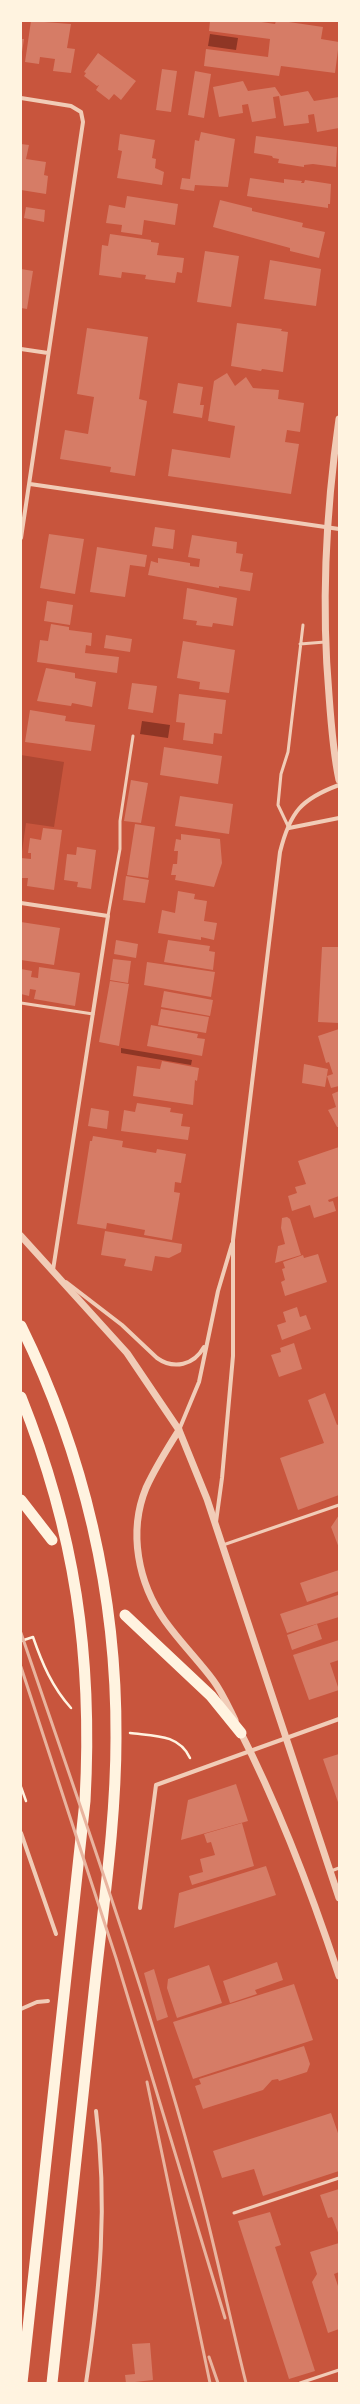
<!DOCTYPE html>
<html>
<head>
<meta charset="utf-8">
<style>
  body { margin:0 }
  #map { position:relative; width:360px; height:2404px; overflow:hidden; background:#c8553d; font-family:"IBM Plex Sans",sans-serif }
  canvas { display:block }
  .frame { position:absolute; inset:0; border:22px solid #fff3e0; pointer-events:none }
</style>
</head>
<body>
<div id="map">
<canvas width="360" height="2404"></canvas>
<div class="frame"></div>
</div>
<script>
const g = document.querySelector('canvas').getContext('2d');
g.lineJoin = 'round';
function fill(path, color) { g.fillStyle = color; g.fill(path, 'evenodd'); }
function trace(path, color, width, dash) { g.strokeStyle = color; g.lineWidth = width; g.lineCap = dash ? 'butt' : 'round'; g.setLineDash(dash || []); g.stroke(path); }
fill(new Path2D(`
  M21 755 64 762 54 827 26 823 21 858Z`), '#ae4732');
fill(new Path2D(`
  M210 34 238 38 236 50 208 46Z
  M142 721 170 725 168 738 140 734Z
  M121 1048 192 1060 191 1065 121 1053Z`), '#8f3625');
fill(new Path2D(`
  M31 21 71 24 67 48 75 49 71 73 53 71 55 59 40 57 39 64 25 62Z
  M210 21H255L275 24 276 21H282L323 27 321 39 339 42 335 73 281 66 279 76 204 66 206 49 268 57 270 39 209 31Z
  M21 39H24L22 52H21Z
  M98 53 136 81 121 100 114 94 109 100 96 90 99 85 97 86 84 76 86 73 84 72Z
  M162 69 177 71 171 112 156 110Z
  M195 71 211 74 204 118 188 115Z
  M243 81 248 91 275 87 281 96 308 91 314 101 339 97V128L317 132 314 114 308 115 309 123 284 126 279 96 273 97 276 118 252 122 248 104 242 105 243 113 219 117 213 87Z
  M201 132 235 139 228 187 195 185 194 191 180 189 182 178 190 179 195 140 199 141Z
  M120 134 155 140 152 158 156 159 155 168 164 172 162 185 117 178 122 151 118 150Z
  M256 136 337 147 336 167 313 164 304 165V167L278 163 279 159 273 158 272 156 254 153Z
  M21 144 29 145 26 159 46 162 44 175 48 176 46 194 21 190Z
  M250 178 284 183V179L302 181 301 183H304L305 180 331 184 330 204H328V208L247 196Z
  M127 196 178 204 175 225 144 220 142 235 121 232 122 225 106 223 109 205 125 208Z
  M220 200 252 208V211L303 223 302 227 325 232 319 258 290 251V248L213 227Z
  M26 207 45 210 44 222 24 218Z
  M110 234 151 240V242L159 243 157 255 184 258 182 273 177 272 175 283 145 279 146 275 122 272 121 278 99 275 102 245 108 246Z
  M205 251 239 256 231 307 197 302Z
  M270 260 321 269 316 306 264 299Z
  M21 269 33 271 27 309 21 308Z
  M237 323 282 329 281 331 288 332 283 372 262 369 261 371 231 366Z
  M87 328 148 337 139 399 147 401 135 476 110 472 111 467 60 459 65 430 88 434 94 397 77 394Z
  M227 373 235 386 246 377 253 388 279 390 278 399 304 403 300 432 287 430 285 442 299 444 291 494 168 476 172 449 230 458 235 426 208 421 214 381Z
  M178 383 203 387 200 405H204L202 418 173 413Z
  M155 527 175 530 173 549 152 546Z
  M49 534 84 539 75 594 40 588Z
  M192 535 237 542 236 553 243 554 240 571 253 573 250 591 219 586V588L148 575 151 561 158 563V558L190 563V566L199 567 200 559 188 557Z
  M97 547 147 555 145 567 130 565 125 597 90 592Z
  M187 588 237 598 233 626 213 623 212 627 196 625 197 621 183 619Z
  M47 601 73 605 70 625 44 621Z
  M51 624 69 627V630L92 633 91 646 86 645 85 653 119 657 117 673 37 662 40 640 48 641Z
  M106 635 132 639 130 652 104 648Z
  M183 641 235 650 229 693 199 689 200 682 177 678Z
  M46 668 75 673V678L96 682 92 707 72 703 71 706 37 701Z
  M132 683 157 686 153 713 128 709Z
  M179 694 226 700 222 734 214 733 213 744 183 740 185 723 176 722Z
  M30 710 66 716 65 721 95 725 91 751 25 742Z
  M164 747 222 756 218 784 160 775Z
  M131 780 148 783 141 823 124 821Z
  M180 796 233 804 229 834 175 826Z
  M135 824 155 827 148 878 127 875Z
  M43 828 62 830 54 890 27 886 28 878H21V858L31 859V853H28L30 838 41 840Z
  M181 834 220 839 222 863 214 887 175 880 176 875H171L173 864H177L178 851H174L176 839 181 840Z
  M77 847 96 850 91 889 77 887 78 882 64 880 67 854 76 855Z
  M126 876 149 880 145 903 123 900Z
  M178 891 195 894 194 899 207 901 204 921 217 923 214 940 201 937V940L158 933 162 910 175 913Z
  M21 922 60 928 54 965 21 960Z
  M116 940 138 944 136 958 114 954Z
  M168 940 210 946 209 951 215 952 213 970 164 962Z
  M322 947H339V1023L318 1022Z
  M113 959 131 961 128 983 110 980Z
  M147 962 215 972 211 997 144 985Z
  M39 967 80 973 75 1006 34 999 36 990 30 989 29 996 21 994V969L32 971 31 977 38 978Z
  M110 981 129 984 119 1046 99 1042Z
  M164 991 213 1000 210 1016 161 1007Z
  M161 1009 209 1017 206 1033 158 1025Z
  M151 1025 198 1034 197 1038 205 1039 202 1056 147 1046Z
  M339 1029V1086L331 1088 327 1076 333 1074 329 1062 326 1063 318 1036Z
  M162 1061 199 1068 197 1081 195 1080 193 1105 133 1096 137 1066 160 1069Z
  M304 1064 328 1069 325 1087 302 1083Z
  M339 1091V1127H337L328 1110 336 1107 332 1094Z
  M137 1103 171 1108 170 1112 183 1114 181 1126 190 1127 188 1140 121 1131 124 1110 135 1112Z
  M91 1108 109 1111 107 1129 88 1126Z
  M93 1136 123 1141 122 1147 156 1153 157 1149 186 1154 181 1183 175 1182 174 1192 180 1193 172 1240 144 1235 145 1230 107 1223 106 1229 77 1224 90 1141H92Z
  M339 1147V1196L328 1200 329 1202 333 1201 336 1211 314 1218 310 1205 292 1211 288 1196 297 1193 295 1187 306 1184 298 1161Z
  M287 1217 290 1219 301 1255 275 1263 278 1246 285 1244 281 1228 282 1218Z
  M105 1231 182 1244 181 1252 169 1258 155 1256 152 1271 124 1266 126 1259 101 1255Z
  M318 1254 327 1282 285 1296 281 1282 285 1280 282 1269 285 1268 283 1262 303 1255 304 1258Z
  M297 1307 300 1317 306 1315 311 1329 282 1340 277 1325 286 1322 283 1312Z
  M294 1343 302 1369 279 1377 271 1355 281 1352 280 1348Z
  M325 1393 337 1425 339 1424V1495L298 1510 280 1458 324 1443 308 1400Z
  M339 1515V1548L331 1527Z
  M339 1570V1591L307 1602 300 1583Z
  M338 1595 339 1617 287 1633 280 1614Z
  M317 1624 322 1639 292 1650 287 1635Z
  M339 1640V1660L330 1663 339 1690 309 1700 293 1655Z
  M339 1754V1805L323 1759Z
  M236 1784 248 1821 181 1840 188 1800Z
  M242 1823 254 1866 192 1885 189 1876 203 1872 200 1859 215 1855 211 1842 207 1843 204 1834Z
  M266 1866 276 1895 174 1928 179 1893Z
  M277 1962 283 1980 255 1990 257 1994 230 2003 223 1981Z
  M209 1965 222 2003 177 2018 167 1988 168 1979Z
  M154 1969 168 2017 157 2021 144 1973Z
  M294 1984 313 2040 193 2079 173 2022Z
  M304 2046 310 2064 307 2072 279 2081 278 2079 272 2080 263 2090 203 2109 195 2086 201 2084 199 2079Z
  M331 2113 339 2136V2171L263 2196 254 2169 222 2178 213 2151Z
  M339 2189V2235L332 2217 328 2218 320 2195Z
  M270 2212 281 2245 275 2247 315 2371 289 2379 238 2221Z
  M339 2243V2272L334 2274 339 2289V2329L328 2333 312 2282 317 2274 310 2252Z
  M150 2343 153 2380 126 2383 125 2375 135 2374 132 2344Z`), '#d67c66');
trace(new Path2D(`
  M21 1641 33 1637C42 1663 52 1687 71 1708
  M130 1733C154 1736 179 1734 190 1758
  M21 1787 26 1801`), '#fff3e0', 2.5);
trace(new Path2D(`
  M300 644 325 642
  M288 826 278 805 281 774 288 752 303 625
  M108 916 120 849V821L133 736
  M21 1003 93 1014
  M223 1545 339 1505
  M331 1871 339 1868
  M234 2213 339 2178
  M300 2383 339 2370`), '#f1ccb7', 3);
trace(new Path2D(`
  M21 98 71 106 81 112 83 122 21 538
  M21 349 48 353
  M30 484 339 529
  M289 828 339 818
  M21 903 108 916 53 1270
  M66 1282 122 1325 157 1358C174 1370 194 1365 204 1347
  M179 1430 199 1382 218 1291 232 1244
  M216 1522 222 1478 233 1356V1240L280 852C290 812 301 799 339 785
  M21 1833 56 1934
  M140 1908 156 1785 339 1719
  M21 2009 37 2002 48 2001
  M86 2383C100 2289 108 2206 96 2111`), '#f1ccb7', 4);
trace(new Path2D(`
  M339 419C326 510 321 603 329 695 331 723 333 752 339 780
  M21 1236 127 1353 179 1430 207 1499 339 1898
  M179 1430C167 1449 155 1468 146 1488 128 1532 138 1583 165 1621 180 1642 198 1660 213 1680 222 1692 228 1706 235 1720
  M239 1729C280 1809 311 1891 339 1976`), '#f1ccb7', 7);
trace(new Path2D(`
  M21 1326C84 1454 117 1595 116 1738 116 1826 102 1914 93 2002 80 2129 66 2256 52 2383
  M21 1397C75 1532 93 1655 85 1801L22 2383
  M21 1500 52 1540
  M125 1615 211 1696 241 1733`), '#fff3e0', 11);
trace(new Path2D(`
  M21 1633C84 1818 150 2002 200 2191 217 2255 230 2319 246 2383
  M21 1667 116 1958 225 2318
  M147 2082 210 2383
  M209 2357 218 2383`), '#e9b49f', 3);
</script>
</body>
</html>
